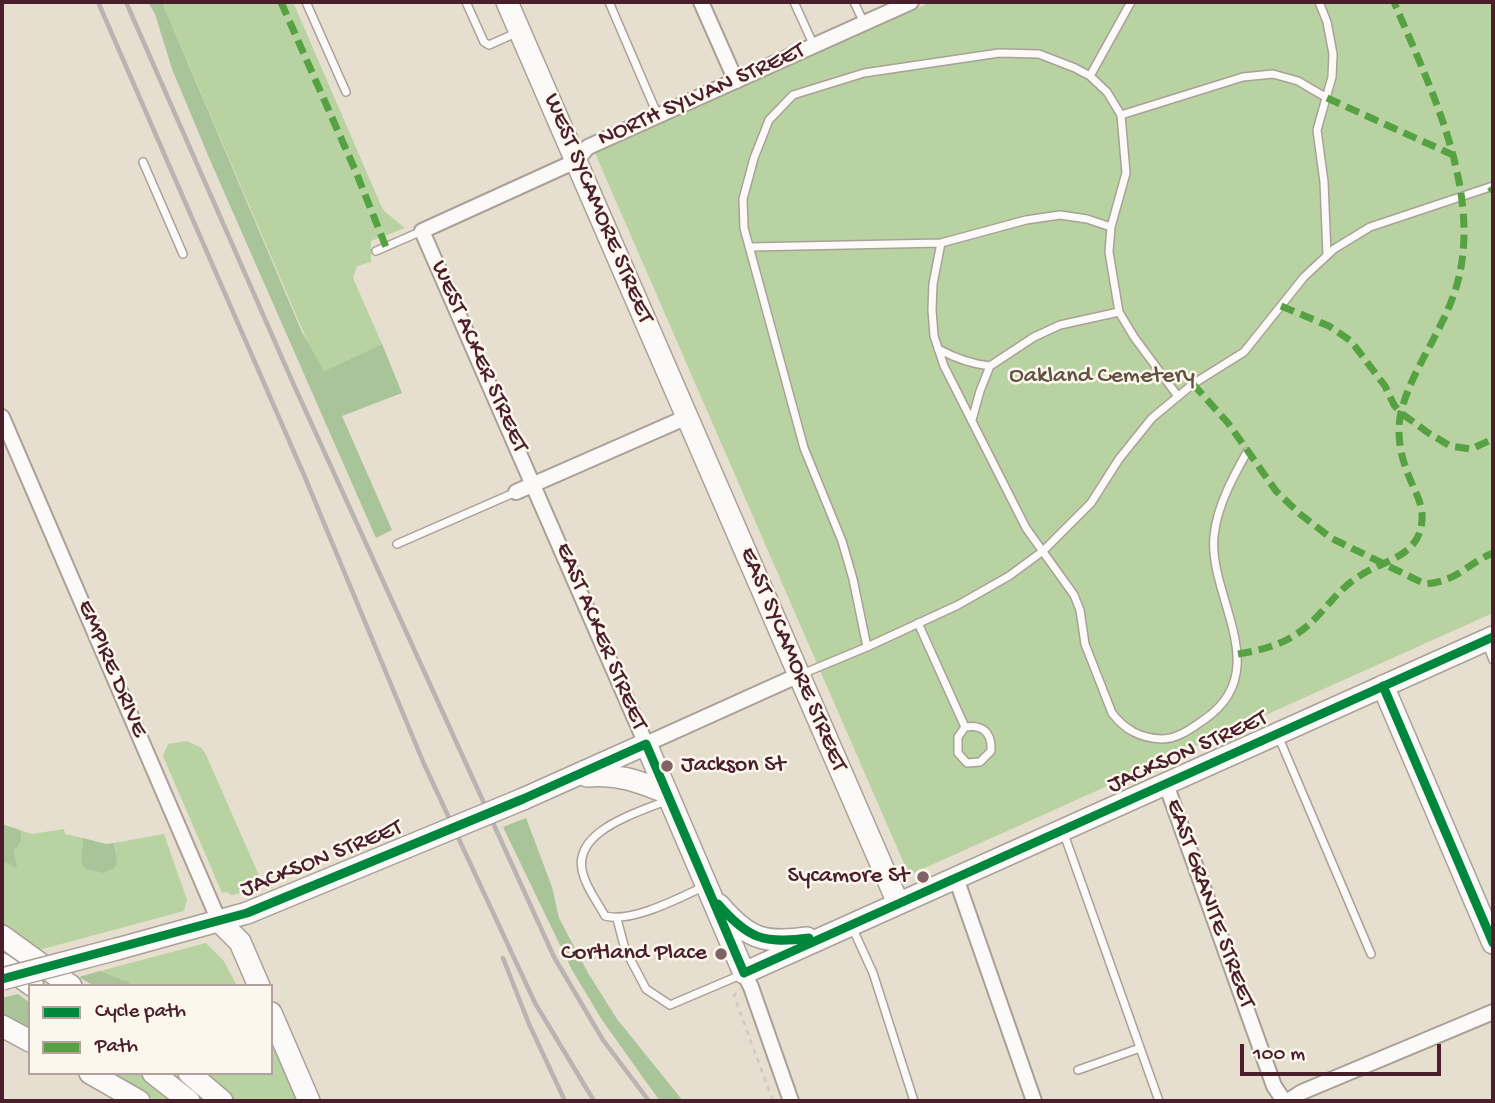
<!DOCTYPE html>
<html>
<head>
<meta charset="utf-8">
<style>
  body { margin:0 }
  #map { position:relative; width:1495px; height:1103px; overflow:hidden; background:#e6dece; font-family:"Gochi Hand",sans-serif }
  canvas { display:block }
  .frame { position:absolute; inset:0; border:4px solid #4a1f2b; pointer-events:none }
  .legend { position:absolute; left:28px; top:984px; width:245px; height:91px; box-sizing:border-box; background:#fbf7ec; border:2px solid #b4a19f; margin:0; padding:9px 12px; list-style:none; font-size:21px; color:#4a1f2b }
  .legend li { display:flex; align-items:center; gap:14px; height:35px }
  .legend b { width:35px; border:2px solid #b4a19f }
  .scale { position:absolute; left:1240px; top:1044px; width:201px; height:32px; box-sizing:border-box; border:4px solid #4a1f2b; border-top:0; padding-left:9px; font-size:21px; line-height:24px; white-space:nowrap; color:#4a1f2b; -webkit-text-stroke:5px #fbf7ec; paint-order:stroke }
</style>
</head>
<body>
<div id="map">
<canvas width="1495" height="1103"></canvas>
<div class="frame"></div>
<ul class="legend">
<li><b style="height:9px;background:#00873e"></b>Cycle path</li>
<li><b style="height:9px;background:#56a243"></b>Path</li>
</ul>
<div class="scale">100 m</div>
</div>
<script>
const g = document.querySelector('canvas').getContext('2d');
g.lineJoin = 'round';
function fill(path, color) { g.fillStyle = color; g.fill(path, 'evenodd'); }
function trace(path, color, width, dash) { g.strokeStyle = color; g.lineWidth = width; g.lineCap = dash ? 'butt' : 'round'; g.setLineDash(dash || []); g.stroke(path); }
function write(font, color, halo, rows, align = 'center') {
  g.font = font + ' "Gochi Hand",sans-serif'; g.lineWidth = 5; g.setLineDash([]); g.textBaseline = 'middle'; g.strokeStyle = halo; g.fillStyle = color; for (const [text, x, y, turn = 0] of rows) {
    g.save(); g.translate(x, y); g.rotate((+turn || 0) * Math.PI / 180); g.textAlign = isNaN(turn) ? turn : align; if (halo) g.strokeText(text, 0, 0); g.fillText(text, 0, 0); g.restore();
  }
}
fill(new Path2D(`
  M162 2H293L383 210 405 228 371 241V262L357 266 353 278 382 344 324 371 312 352Z
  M931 2H1493V613L909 875 595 153Z
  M187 741 202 748 207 757 264 887 232 895 226 892 222 893 163 756 168 744Z
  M64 829 65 834 83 838 81 862C94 872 100 876 114 868L117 863 114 843 164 834 187 900 184 911 39 950 2 924V861L16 867 14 850 22 836 20 830 32 834Z
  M206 943 223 960 237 986H131L129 982 100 971Z
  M271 1029 302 1101H236L203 1073H271Z
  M106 1073H142L178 1101H157Z`), '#b8d3a1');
fill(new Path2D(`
  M148 2H162L302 332 324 371 382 344 402 393 342 416 392 530 376 538 210 160 172 69 155 14Z
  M526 818 552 887 559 918 588 973 617 1019 683 1101H661L657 1097 602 1020 572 970 503 827Z
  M2 824 20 830C24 839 20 844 14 850L17 868 2 861Z
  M83 838 106 844 114 843 117 862 115 868 103 873 86 869 81 862Z
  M100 971 129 982 131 986H94L79 977Z
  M18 994 30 1003V1032L2 1017V998Z`), '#a8c498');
const lane = new Path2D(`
  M306 2 346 92
  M466 2 484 42 489 45 516 33
  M609 2 658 116
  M794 2 814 46
  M854 2 864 23
  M1319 2 1327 22 1333 54 1332 77 1317 130 1324 182 1327 254
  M1090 76 1131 2
  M1121 115 1243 77 1273 74 1298 81 1327 98
  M143 162 183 254
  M941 243 933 284 932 310 934 336 944 366 1026 528 1074 595 1080 610 1085 644 1112 713C1125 730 1140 738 1162 739 1178 739 1192 728 1205 719 1275 670 1208 597 1214 536 1217 506 1233 477 1247 452
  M751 247 941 243 1026 220 1060 215 1087 219 1111 227
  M376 251 422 231
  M938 349C955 358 970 364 990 366
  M972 420 980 391 990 366 1034 337 1060 325 1119 312
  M397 544 516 492
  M918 623 965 727 958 737V753L967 763 980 762 991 751C992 733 983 724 965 727
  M1487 644 1493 660
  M867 647 853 579 842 541 804 448 744 228 743 199 754 158 769 120 793 95 864 73 999 53 1039 54 1075 68 1090 76 1107 92 1121 115 1126 173 1111 227 1109 252 1119 312 1134 337 1177 395
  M802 674 867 647 958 605 1009 576 1043 551 1091 503 1119 459 1152 418 1193 384 1244 352 1304 277 1334 249 1370 227 1493 186
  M1279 738 1371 954
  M668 800C637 813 567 832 584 877 588 890 598 903 605 916 632 923 679 898 705 886
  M1064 834 1159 1101
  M617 919 625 949 646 989 670 1005 743 974
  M852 927 873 973 914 1101
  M1078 1070 1140 1048`);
const street = new Path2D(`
  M701 2 736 81
  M2 417 219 921
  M516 492 687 417
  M799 675 646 744 422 231 576 161 588 147 911 2
  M1166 784 1274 1086 1284 1101
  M956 878 1034 1101
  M744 973 751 987 791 1101
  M1288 1101 1302 1092 1493 1012`);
const secondary = new Path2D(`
  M507 2 898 903
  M1383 686 1493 943
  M587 776C616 773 638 781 665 792
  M523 799 646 744 744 973 1493 637
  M719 905C748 939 764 944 807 938
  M219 921 240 942 259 986
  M2 936 71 986
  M117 949 247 913
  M2 964 33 986
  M271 1013 309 1101
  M2 1026 30 1041
  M90 1073 139 1101
  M153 1073 189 1101
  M189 1073 222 1101`);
trace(lane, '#aaa098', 10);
trace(street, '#aaa098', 18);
trace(secondary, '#aaa098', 24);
trace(new Path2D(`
  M736 993 734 996 773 1101`), '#cdc9c6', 2.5, [5, 5]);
trace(lane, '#fbfaf8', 7);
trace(street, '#fbfaf8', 14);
trace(secondary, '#fbfaf8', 21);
trace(new Path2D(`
  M98 2 304 475 424 764 535 1003 594 1101
  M126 2 293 383 554 957 603 1040 649 1101
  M503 958 529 1024 565 1101`), '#b9b3b2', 4.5);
const secondaryBridge = new Path2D(`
  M247 913 523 799
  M2 979 117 949`);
trace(secondaryBridge, '#aaa098', 24, []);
trace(secondaryBridge, '#fbfaf8', 21);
trace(new Path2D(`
  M281 2 356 172 386 247
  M1327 98 1453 155
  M1490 187 1493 191
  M1281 306 1329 326 1351 341 1385 386 1394 405 1401 413 1427 432 1450 446 1471 449 1493 439
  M1193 384 1228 423 1276 491 1300 514 1331 538 1425 584C1459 581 1466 564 1493 553
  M1238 654C1263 650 1286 644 1306 627 1323 613 1336 592 1355 579 1382 559 1424 558 1422 514 1421 501 1415 491 1410 479 1401 458 1396 436 1401 412 1412 369 1441 334 1455 291 1486 197 1430 87 1394 2`), '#56a243', 7, [14, 7]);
trace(new Path2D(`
  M1383 686 1493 943
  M718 904C748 939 764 944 809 938
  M2 979 247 913 523 799 646 744 744 973 1493 637`), '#00873e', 9);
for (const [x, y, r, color] of [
  [667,766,7,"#816264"],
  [923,877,7,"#816264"],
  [721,954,7,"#816264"]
]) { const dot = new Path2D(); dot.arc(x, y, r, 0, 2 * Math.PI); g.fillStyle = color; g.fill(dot); trace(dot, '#fbf7ec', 2.5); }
write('24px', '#4a1f2b', '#fbf7ec', [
  ["NORTH SYLVAN STREET",702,96,-24],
  ["WEST SYCAMORE STREET",597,209,67],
  ["WEST ACKER STREET",478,357,66],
  ["EAST ACKER STREET",600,637,67],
  ["EAST SYCAMORE STREET",792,660,67],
  ["EMPIRE DRIVE",111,669,67],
  ["JACKSON STREET",1188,753,-24],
  ["JACKSON STREET",322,860,-22],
  ["EAST GRANITE STREET",1209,904,70]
]);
write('24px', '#605243', '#fbf7ec', [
  ["Oakland Cemetery",1102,377]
]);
write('24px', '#4a1f2b', '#fbf7ec', [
  ["Jackson St",681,766,"left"],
  ["Sycamore St",909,877],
  ["Cortland Place",707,954]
], 'right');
</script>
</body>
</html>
